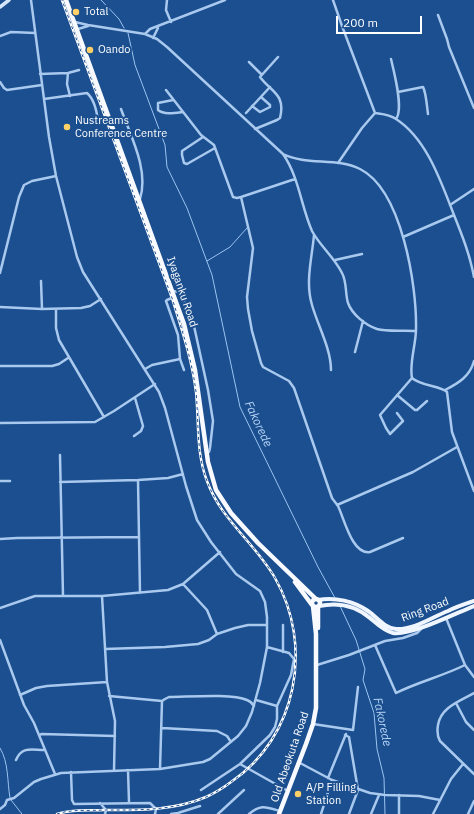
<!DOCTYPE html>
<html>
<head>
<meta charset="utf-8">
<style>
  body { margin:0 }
  #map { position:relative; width:474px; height:814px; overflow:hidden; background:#1b4f8f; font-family:"IBM Plex Sans",sans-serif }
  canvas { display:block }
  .scale { position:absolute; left:336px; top:16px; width:86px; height:18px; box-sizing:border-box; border:2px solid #fff; border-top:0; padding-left:5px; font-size:12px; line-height:14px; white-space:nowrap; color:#fff; -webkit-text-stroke:3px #1b4f8f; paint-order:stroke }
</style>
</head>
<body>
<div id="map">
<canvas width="474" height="814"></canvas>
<div class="scale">200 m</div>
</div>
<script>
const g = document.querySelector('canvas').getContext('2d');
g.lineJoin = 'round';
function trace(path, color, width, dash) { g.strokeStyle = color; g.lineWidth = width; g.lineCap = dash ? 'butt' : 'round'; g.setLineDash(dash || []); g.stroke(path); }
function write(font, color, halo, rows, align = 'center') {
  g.font = font + ' "IBM Plex Sans",sans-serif'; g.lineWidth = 4; g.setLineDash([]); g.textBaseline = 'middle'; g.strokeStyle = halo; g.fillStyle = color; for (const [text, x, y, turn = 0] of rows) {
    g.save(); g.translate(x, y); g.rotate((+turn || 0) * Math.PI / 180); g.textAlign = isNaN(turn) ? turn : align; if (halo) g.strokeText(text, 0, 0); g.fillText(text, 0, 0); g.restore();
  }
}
trace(new Path2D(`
  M101 0 119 19 124 28
  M128 33 135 65 165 145 167 167 187 208 212 275 240 407 318 567 335 598
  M207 261 230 247 247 228
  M340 606 356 640 365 669 363 680 374 713 377 749 384 778 385 814
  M0 748C9 763 7 781 10 798
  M11 800 22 814`), '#9cc4f0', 1);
trace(new Path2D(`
  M167 0 166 10 171 22
  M333 0 342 26 375 113
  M438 15 447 39 449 47 474 108
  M75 22 88 25 145 34 157 39 167 47 283 154C307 166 336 157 360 169 402 190 417 286 416 329 416 345 409 363 412 378 421 386 441 386 447 392L452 432 474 491
  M78 29 88 26
  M145 34 150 29 225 0
  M0 36 11 32 35 33
  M153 38 158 28
  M391 59C394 72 404 109 396 119
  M249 62 261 74
  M68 73 67 84 70 96
  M40 74 68 73 79 70
  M0 82 4 88 7 90 42 85
  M166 90 201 135 214 145 233 197 237 198 241 197 295 179
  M398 92 423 87C426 92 427 107 428 114
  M44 99 87 93C95 100 97 112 98 122
  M173 100 158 103V110C164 115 175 113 183 112
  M252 106 260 112 270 107V105L261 97
  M121 109C131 137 149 170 140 199
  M246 113 270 87
  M375 113C382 114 389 114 396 119 427 139 441 182 454 215 462 235 470 255 474 277
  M255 129 277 120 280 118C286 94 271 92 260 77L278 57
  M203 137 182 151V155L184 163 187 164 215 148
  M283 154C299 177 301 206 312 231 320 246 334 257 342 273 347 282 345 293 348 303 352 314 365 325 377 329 387 332 405 330 416 331
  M338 163 362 128 375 113
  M241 197 253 248 247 297 248 309 252 331 261 363 263 367 289 381 294 388 332 498C334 501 336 503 338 506 344 518 352 555 370 552L403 538
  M450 205 474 189
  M314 235C312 258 305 282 312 305 318 326 331 349 331 370
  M403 237 454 215
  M335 260 362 254
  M0 273 19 197 24 185 32 181 56 176
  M41 281 42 309
  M173 291 179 292 185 303 194 326 208 390 213 421 210 448 209 452 207 453
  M174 297 167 300 166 301 178 335 180 359 184 370
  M0 307 42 309 81 308 90 306 101 299
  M56 309V328L59 340 104 417
  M355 352 363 321
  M0 366H52L59 364 68 358
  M145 369 152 365 180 359
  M445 390C459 383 470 376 474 361
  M397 395 415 410H417L427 401
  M397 413 403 421 390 434 386 428 380 415 412 378
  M0 423 95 422 114 411 155 384
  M134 436 141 431 143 426 135 398
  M60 455 63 596
  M138 480 140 593
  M0 481H10
  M60 482 138 480 168 478 183 474
  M337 505 413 472 457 447
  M0 539 17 538 138 537
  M183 584 207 610 217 634
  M102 596 107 682 115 721 114 771
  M0 608 35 596H102L168 590 183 584 220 552
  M446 618 465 665 474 677
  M283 625V652
  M0 640 24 705 34 723 55 774
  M375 645 396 693C418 682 443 676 465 665
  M105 649 165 647 198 644 209 640 217 634 235 628 248 625H267
  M317 665 349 655 385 641 403 638 417 633 422 628
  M474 693C460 701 441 707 438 725 437 731 437 736 440 741L474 774
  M20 695 36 688 47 686 107 682
  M109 696 162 701 165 699 169 697C187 697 232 693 247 700 250 701 252 703 254 706
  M256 700 277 706
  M456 703 466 722 474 730
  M313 724 353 730 358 687
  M162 728 217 731 227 736 231 742
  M39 735 42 734 115 736
  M345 735 349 737 358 790 349 814
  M16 760C22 746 31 750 45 750
  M300 763 332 780 370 793 385 795 419 796 440 800
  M240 764 288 791
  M160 769 162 701
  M128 770 129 802
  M71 772 72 800 74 804 150 803 156 809 155 814
  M328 778 346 734
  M201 790 240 764 270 735 275 727 277 719V706L291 675 294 659 289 653 267 647
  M399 795V814
  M100 803 106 810 105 814
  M0 809 5 805 7 800 14 798 34 782 41 779 61 773 160 769 203 762 210 759 238 736 246 726 252 712 260 683 267 647V617L265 602 260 591 236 574 211 542 197 520 186 486 165 408 159 392 83 272 77 257 56 176 49 137 31 0
  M171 814 178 813 200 806
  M218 814 244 790
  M249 814C261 804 266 807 280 811
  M321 814 332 780
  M371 814 379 795
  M433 814 451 779 463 764
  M468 814 474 801`), '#a9c9ee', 2.5);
trace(new Path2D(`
  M0 7 9 0`), '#d6e6fa', 3.5);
trace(new Path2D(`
  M318 600C335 597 354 601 368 611 377 617 384 628 396 629 414 630 432 617 448 611 456 607 465 604 474 601
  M319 606C338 602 355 605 370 618 377 624 384 631 393 633 411 636 456 613 474 606`), '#f0f6ff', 4);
trace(new Path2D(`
  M66 0 184 324 195 370 208 462 216 490 231 513 258 543 316 599
  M295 582 312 605
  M312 603a4 4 0 1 1 8 0a4 4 0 1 1-8 0Z
  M318 628V607
  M279 814 306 744 313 724 316 708V634L313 606`), '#f8faff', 4.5);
const rail = new Path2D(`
  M57 814C71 809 88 811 103 810 138 810 173 811 206 797 215 793 223 788 231 782 297 737 314 646 275 578 255 543 221 520 207 481 196 453 199 422 196 392 192 360 182 330 172 298L62 0`);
trace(rail, '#fff', 2.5);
trace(rail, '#1b4f8f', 1, [3]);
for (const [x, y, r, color] of [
  [76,12,4,"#ffd166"],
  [90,50,4,"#ffd166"],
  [67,127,4,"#ffd166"],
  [298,794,4,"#ffd166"]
]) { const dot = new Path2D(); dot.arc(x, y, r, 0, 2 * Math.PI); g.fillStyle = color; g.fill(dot); trace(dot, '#1b4f8f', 1.5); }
write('11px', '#fff', '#1b4f8f', [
  ["Total",84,12],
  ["Oando",98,50],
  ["Nustreams",75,121],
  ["Conference Centre",75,134],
  ["A/P Filling",306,788],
  ["Station",306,801]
], 'left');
write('11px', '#fff', '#1b4f8f', [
  ["Iyaganku Road",182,292,71],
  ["Ring Road",425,610,-21],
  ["Old Abeokuta Road",290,757,-71]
]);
write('italic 12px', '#b5d3f5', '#1b4f8f', [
  ["Fakorede",258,424,65],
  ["Fakorede",382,722,78]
]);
</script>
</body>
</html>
